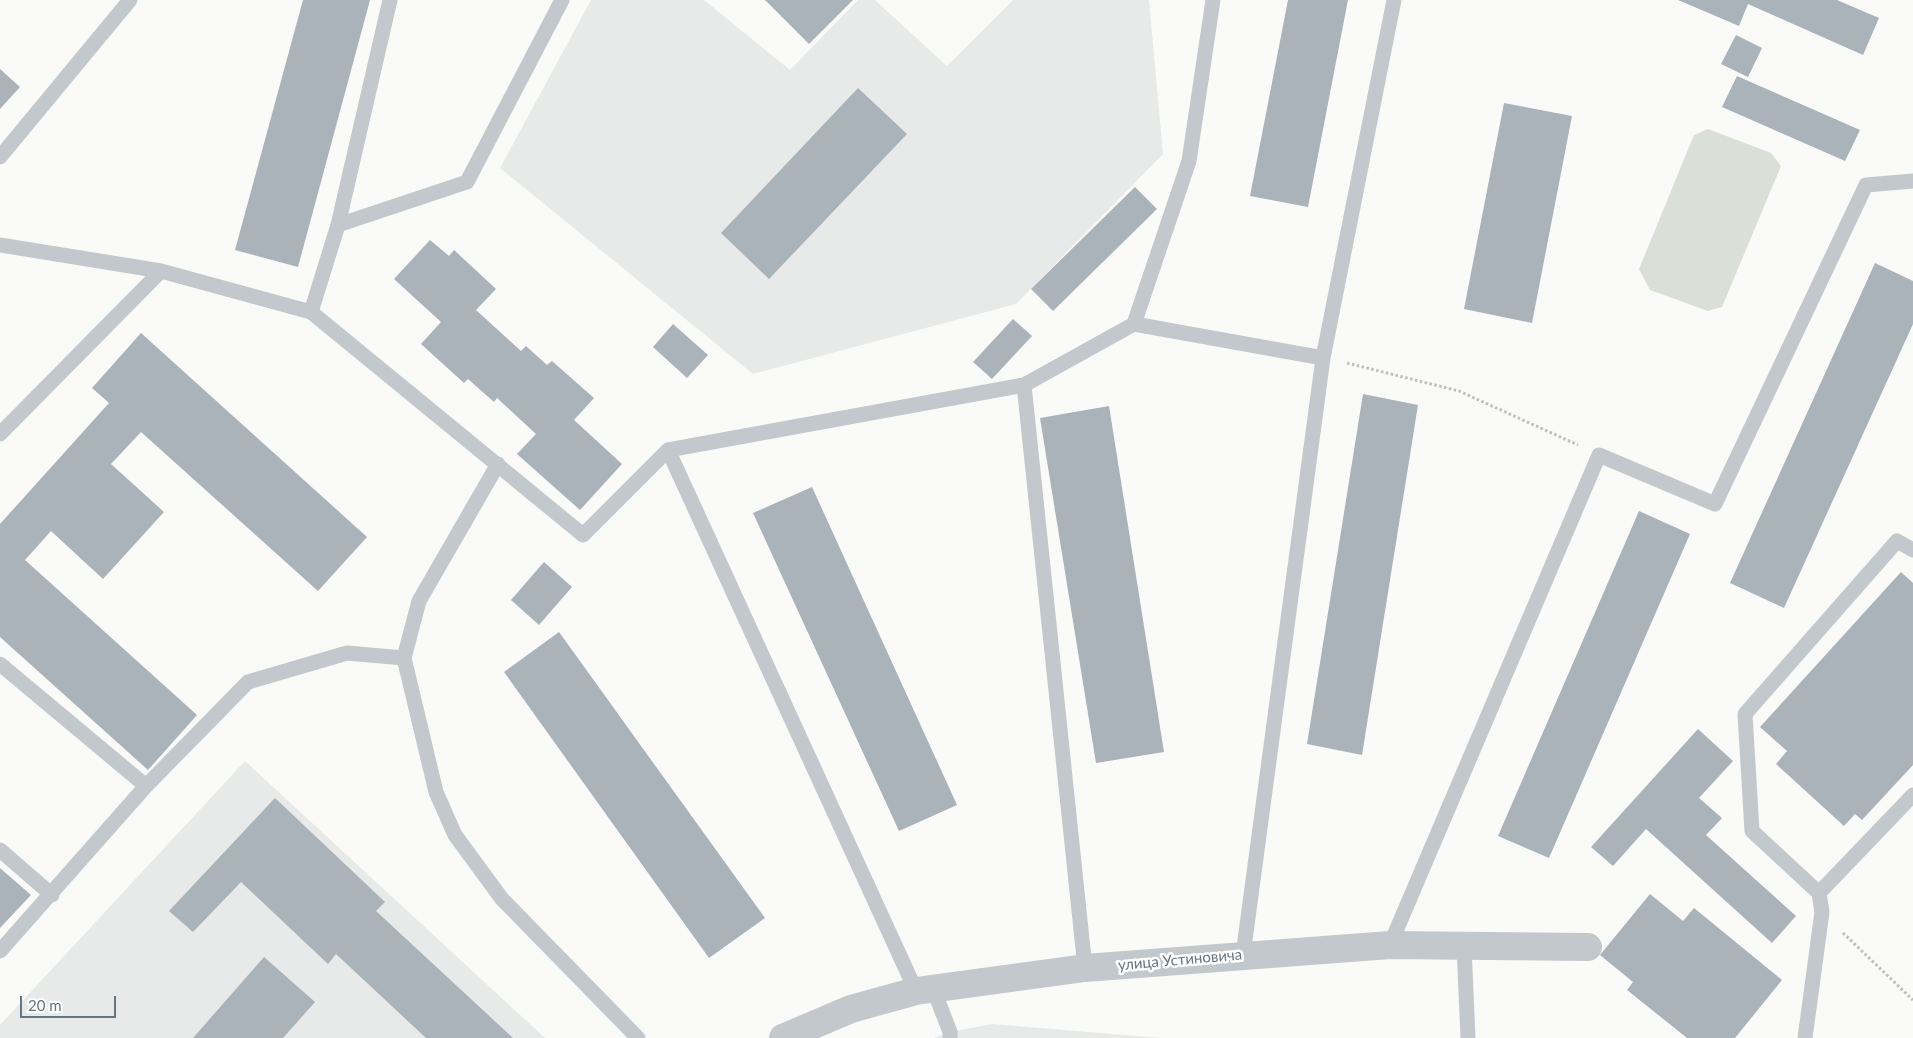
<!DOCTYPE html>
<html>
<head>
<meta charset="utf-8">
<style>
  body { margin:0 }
  #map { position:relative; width:1913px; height:1038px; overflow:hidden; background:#fafaf8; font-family:Lato,sans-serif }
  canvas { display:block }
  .scale { position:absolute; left:20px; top:996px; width:96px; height:22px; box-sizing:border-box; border:2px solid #657683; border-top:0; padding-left:6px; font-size:15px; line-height:18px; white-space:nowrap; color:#657683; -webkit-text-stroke:4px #fff; paint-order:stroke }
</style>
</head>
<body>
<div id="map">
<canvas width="1913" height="1038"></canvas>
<div class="scale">20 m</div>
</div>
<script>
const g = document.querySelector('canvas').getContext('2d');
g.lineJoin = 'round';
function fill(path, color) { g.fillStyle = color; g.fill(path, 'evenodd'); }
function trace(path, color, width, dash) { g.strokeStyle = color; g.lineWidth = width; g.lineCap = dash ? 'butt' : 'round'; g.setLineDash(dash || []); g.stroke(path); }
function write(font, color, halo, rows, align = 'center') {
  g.font = font + ' Lato,sans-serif'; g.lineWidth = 5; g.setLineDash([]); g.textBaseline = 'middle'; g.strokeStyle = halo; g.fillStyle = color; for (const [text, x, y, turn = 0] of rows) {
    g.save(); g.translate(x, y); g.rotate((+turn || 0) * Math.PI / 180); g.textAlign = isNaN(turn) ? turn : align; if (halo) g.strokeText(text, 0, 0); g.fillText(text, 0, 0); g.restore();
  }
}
fill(new Path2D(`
  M591 0H704L790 70 858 0H875L947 66 1013 0H1149L1163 154 1016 304 753 374 500 168Z
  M245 761 545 1038H0V1025Z
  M992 1024 1161 1038H934L950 1032Z`), '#e8e9e9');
fill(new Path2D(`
  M1708 129 1771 153 1781 166 1722 307 1708 311 1650 290 1639 269 1694 135Z`), '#dadfd7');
fill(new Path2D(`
  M303 0H370L298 267 235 250Z
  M765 0H853L809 44Z
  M1288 0H1348L1308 207 1250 196Z
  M1678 0H1837L1879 18 1863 55 1748 4 1739 26Z
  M1736 35 1762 48 1748 77 1721 64Z
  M0 69 20 87 0 109Z
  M1737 76 1860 130 1845 161 1722 107Z
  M858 88 907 134 769 279 721 233Z
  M1504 103 1572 116 1532 323 1464 309Z
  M1135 187 1157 209 1053 311 1031 289Z
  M430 240 449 256 454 250 496 289 476 310 521 351 526 346 547 365 552 361 594 398 574 420 622 464 580 510 517 454 536 434 497 398 494 402 468 379 464 383 421 344 441 322 394 279Z
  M1875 263 1913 281V324L1784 608 1730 583Z
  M1013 319 1032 336 992 379 973 362Z
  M673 324 708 355 687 378 653 347Z
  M141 333 367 537 318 591 141 432 111 464 164 512 103 579 51 531 25 560 197 715 148 770 0 637V524L109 403 92 388Z
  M1363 394 1418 405 1362 755 1307 744Z
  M1109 406 1164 752 1096 763 1040 418Z
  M812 487 957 805 899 831 753 513Z
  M1639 511 1690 534 1549 858 1498 836Z
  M544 562 572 587 539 625 511 600Z
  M1901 572 1913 583V765L1862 820 1855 814 1844 826 1776 764 1787 751 1760 727Z
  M559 632 765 918 709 958 504 672Z
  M1698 729 1733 761 1699 798 1722 818 1706 835 1796 916 1772 943 1646 829 1613 866 1591 847Z
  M275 798 385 902 376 911 513 1038H426L336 954 328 964 241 882 193 932 169 911Z
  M0 868 31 895 0 928Z
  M1650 894 1683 921 1694 908 1782 980 1735 1038H1687L1627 990 1633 982 1600 955Z
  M264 957 315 1002 283 1038H193Z`), '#aab3b9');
trace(new Path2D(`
  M1347 363 1459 391 1578 445
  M1843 933 1913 1000`), '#bbbfc2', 3, [2.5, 2.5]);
trace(new Path2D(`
  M0 157 130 0
  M338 225 467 182 562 0
  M0 245 161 271 311 312 583 535 668 450 1024 385 1134 324 1323 358
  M311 312 338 225 390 0
  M1134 324 1189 161 1213 0
  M1024 385 1085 968
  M0 434 161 271
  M668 450 916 991
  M498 464 419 601 404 658 436 792 455 835 502 899 638 1038
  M1913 550 1897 541 1745 714 1752 831 1819 893 1913 795
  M0 664 146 786
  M0 850 52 895
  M1390 945 1599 455 1715 504 1866 185 1913 181
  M1464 946 1468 1038
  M0 951 146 786 248 682 347 653 404 658
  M1243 955 1323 358 1394 0
  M933 988 950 1032V1038
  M1805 1038 1822 912 1819 893`), '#c3c8cc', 15);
trace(new Path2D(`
  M783 1038 851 1009 916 991 1085 968 1390 945 1588 947`), '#c3c8cc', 28);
write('15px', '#657683', '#fff', [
  ["улица Устиновича",1180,960,-5]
]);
</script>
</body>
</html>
